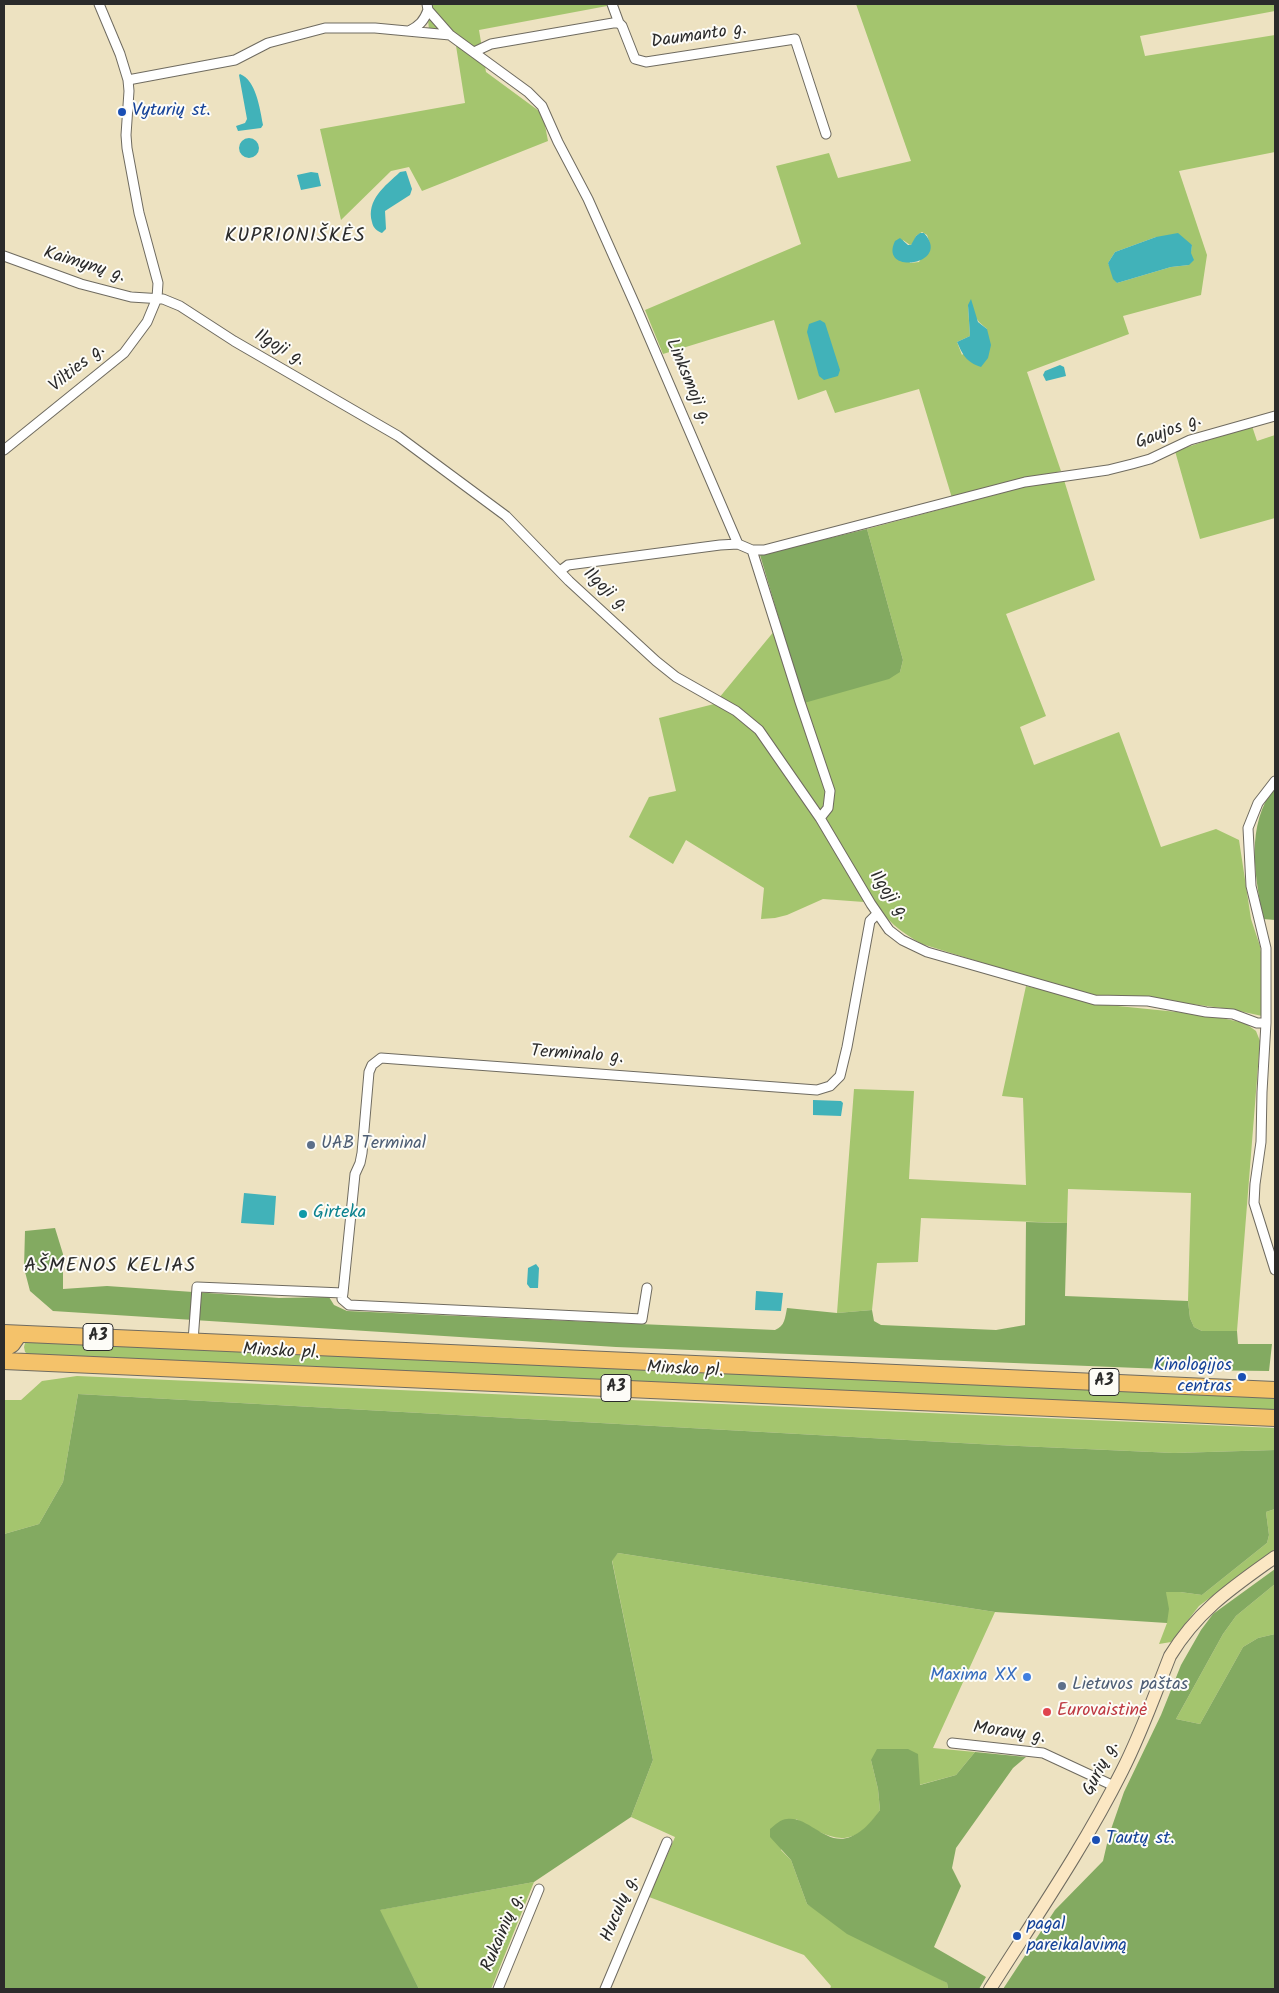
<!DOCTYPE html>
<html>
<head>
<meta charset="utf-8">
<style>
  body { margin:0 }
  #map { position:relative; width:1279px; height:1993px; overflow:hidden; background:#ede2c1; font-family:Kalam,sans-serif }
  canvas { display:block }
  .frame { position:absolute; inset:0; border:5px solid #2b2b2b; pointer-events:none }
</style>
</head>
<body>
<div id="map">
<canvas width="1279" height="1993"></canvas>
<div class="frame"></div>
</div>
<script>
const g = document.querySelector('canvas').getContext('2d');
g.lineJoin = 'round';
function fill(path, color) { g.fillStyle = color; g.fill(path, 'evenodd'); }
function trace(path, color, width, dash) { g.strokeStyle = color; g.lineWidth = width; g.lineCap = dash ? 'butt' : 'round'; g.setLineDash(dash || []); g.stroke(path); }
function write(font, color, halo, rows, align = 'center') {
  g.font = font + ' Kalam,sans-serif'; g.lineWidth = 4; g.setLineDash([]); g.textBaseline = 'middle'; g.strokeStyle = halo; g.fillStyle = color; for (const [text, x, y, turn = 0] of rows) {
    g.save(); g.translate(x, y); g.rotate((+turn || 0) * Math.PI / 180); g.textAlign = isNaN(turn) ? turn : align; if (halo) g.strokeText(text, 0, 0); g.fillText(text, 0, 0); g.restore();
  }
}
fill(new Path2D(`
  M426 4H606L607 6 479 30 486 72 539 111 544 120 548 141 422 191 409 167 391 171 341 220 320 129 465 103 454 33 429 29Z
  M856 4H1275V11L1140 36 1145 56 1275 35V152L1179 171 1207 255 1201 295 1123 316 1129 334 1027 372 1061 471 952 498 919 389 835 413 826 390 798 400 774 320 663 354 645 310 801 244 776 166 829 153 838 178 911 161ZM922 232 927 235 930 244 919 262 910 263 903 240 910 245 913 244 916 236ZM1156 237 1192 245 1189 265 1171 267 1117 283 1108 263 1115 252ZM968 306 979 322 987 329 962 355 957 342 970 336Z
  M1252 426 1257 441 1275 435V518L1200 539 1175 451Z
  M1064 480 1095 580 1006 614 1046 716 1020 727 1034 765 1119 732 1161 847 1216 829 1239 840 1251 919 1260 946 1263 965 1262 1016 1230 1009 1136 997 1101 996 1073 991 922 944C900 932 886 920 872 899L864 902 823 899 787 915 775 918 761 919 764 888 686 840 673 864 629 837 649 797 676 791 659 718 714 704 780 624 900 672 903 660 867 529 1024 487Z
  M1026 986 1108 1005 1207 1015 1245 1023 1256 1031 1260 1041 1237 1331H1202L1194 1327 1190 1318 1188 1301 1191 1193 1068 1189 1067 1223 921 1218 918 1262 877 1263 872 1310 837 1313 854 1089 914 1091 909 1179 1026 1185 1023 1098 1002 1096Z
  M31 1340 1275 1396V1412L29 1355 25 1352 24 1347 25 1343Z
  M77 1376 1275 1428V1450L1174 1453 997 1445 78 1394 63 1482 39 1524 4 1534V1400H21L42 1381Z
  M1275 1509V1549L1199 1606 1171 1642 1159 1644 1167 1623 1166 1592H1180L1202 1595 1267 1543 1269 1535 1266 1512Z
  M618 1553 995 1612 933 1748 975 1752 956 1775 919 1785 871 1760 878 1789 880 1810C875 1817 869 1826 862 1831 839 1848 817 1830 796 1819L781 1850 791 1860 807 1904 947 1983 948 1989H830L831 1986 804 1955 649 1897 675 1837 631 1817 653 1760 612 1560Z
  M1275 1584V1634L1258 1638 1243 1647 1200 1724 1176 1719 1223 1634 1236 1616Z
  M534 1882 491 1989H419L379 1910Z`), '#a4c56e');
fill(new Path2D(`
  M867 529 903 660 900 672 889 679 804 703 760 555Z
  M1275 786V920L1263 919C1255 873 1245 827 1275 786Z
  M1026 1222 1067 1223 1065 1296 1188 1301 1190 1318 1194 1327 1202 1331H1237L1238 1344H1272L1269 1371 1188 1370 616 1347 53 1311 30 1291 24 1268 25 1231 55 1228 63 1254V1289L107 1286 279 1298 329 1297 334 1305 347 1311 775 1330C785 1326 785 1318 787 1308L837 1313 872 1310 874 1321 881 1325 996 1330 1025 1325Z
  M78 1394 997 1445 1174 1453 1275 1450V1509L1266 1512 1269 1535 1267 1543 1202 1595 1180 1592H1166L1169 1609 1167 1623 995 1612 618 1553 612 1561 653 1760 631 1817 534 1882 380 1910 419 1989H4V1534L39 1524 63 1482Z
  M1275 1569V1584L1236 1616 1223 1634 1176 1719 1200 1724 1243 1647 1258 1638 1275 1634V1989H1003L1055 1910 1103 1861 1109 1835 1124 1792 1161 1715 1181 1665 1201 1630 1213 1614Z
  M877 1749H908L918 1754 920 1785 956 1775 975 1752 1026 1757 1013 1768 956 1848 952 1868 961 1886 934 1947 986 1977 979 1989H948L947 1983 847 1934 807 1904 791 1860 770 1837V1829C775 1825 781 1819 787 1819 813 1816 830 1856 862 1830 869 1825 875 1816 880 1810L878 1789 871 1760Z`), '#83aa61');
fill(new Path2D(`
  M240 74C256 80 260 109 263 125L261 128 238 131 236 126 245 123 247 119 239 75Z
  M239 148a10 10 0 1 1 20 0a10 10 0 1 1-20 0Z
  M406 171 412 189 410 195 385 211 386 229 382 233C377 231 373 228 372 222 366 200 385 186 400 172Z
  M311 172 318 173 321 186 301 190 297 175Z
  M920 233H924C953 265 878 276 895 241L900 238 908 245H911L916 236Z
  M1178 233 1192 245 1191 253 1194 260 1189 265 1171 267 1117 283 1113 279 1108 263 1115 252 1156 237Z
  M971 299 978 322 987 329 991 345 988 358 981 367C966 362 963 355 957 342L970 336 968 305Z
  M820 320 825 323 826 326 840 370 838 376 824 380 819 376 807 332 809 324Z
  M1060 365 1064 367 1066 376 1046 381 1043 375 1045 371Z
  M813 1100 841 1101 843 1103 841 1116 813 1115Z
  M244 1193 276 1196 274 1225 241 1223Z
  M536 1264 539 1268 538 1288H530L527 1284 528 1268Z
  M756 1291 783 1293 781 1311 755 1310Z`), '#41b2b9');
const street = new Path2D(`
  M427 4 428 10 450 35 528 92 542 106 558 142 588 199 637 309 738 544 752 550 800 702 830 791 828 808 820 818
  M612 4 619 23
  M409 31C419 26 424 21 428 10
  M474 52 491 44 613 23H619L622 26 635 59 646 62 795 39 826 134
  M128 80 235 60 268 43 325 28H375L450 35
  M4 256 81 284 131 297 163 299 180 306 234 341 398 436 506 516 569 581 656 661 676 677 736 711 759 730 820 818 871 904 889 930 902 940 927 952 1095 1000 1148 1001 1206 1012 1233 1014 1257 1023H1266
  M4 450 124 353 147 322 157 298 158 283 139 213 127 148 126 135 129 91 128 80 120 54 99 4
  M752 550H764L1025 482 1108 470 1132 464 1150 459 1190 440 1275 416
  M560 571 568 565 720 545 738 544
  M1275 781 1258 803 1248 828 1251 886 1266 948V1023L1262 1092 1261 1142 1255 1184 1254 1203 1275 1270
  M343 1293 342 1299 349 1305 642 1319 647 1288
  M193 1341 197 1287 343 1293 355 1174 360 1163 362 1153 369 1072 372 1065 381 1058 817 1090 830 1086 840 1076 847 1047 870 921 877 914
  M952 1743 1043 1753 1114 1786
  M498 1989 539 1889
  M605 1989 667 1842`);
const secondary = new Path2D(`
  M990 1989C1035 1918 1084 1847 1122 1771 1141 1734 1155 1694 1170 1656 1198 1610 1233 1587 1275 1557`);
const highway = new Path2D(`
  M4 1333 1275 1390
  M4 1349 12 1344 19 1334
  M4 1361 1275 1418`);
trace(street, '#6f6b60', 11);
trace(secondary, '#6f6b60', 14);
trace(highway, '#6f6b60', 18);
trace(street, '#fff', 9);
trace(secondary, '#fbe7c3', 12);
trace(highway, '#f4c26a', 16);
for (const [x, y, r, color] of [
  [122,112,5,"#1a4fb4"],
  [311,1145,5,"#5c6f8a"],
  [303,1214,5,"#0f9aa8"],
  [1242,1377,5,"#1a4fb4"],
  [1027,1677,5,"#3f7fe0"],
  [1062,1686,5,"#5c6f8a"],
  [1047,1712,5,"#e0444e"],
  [1096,1840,5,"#1a4fb4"],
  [1017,1936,5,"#1a4fb4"]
]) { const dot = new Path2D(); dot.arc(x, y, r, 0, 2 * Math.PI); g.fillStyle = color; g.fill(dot); trace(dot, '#fdfcf7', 2); }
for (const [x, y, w] of [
  [98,1337,30],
  [1104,1382,30],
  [616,1388,30]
]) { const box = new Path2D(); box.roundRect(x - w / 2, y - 13.5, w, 27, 4); g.fillStyle = '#fdfcf7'; g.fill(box); trace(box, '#2b2b2b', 1); }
write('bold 16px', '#2b2b2b', null, [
  ["A3",98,1337],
  ["A3",1104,1382],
  ["A3",616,1388]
]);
write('18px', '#2b2b2b', '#fdfcf7', [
  ["Daumanto g.",699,37,-8],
  ["Kaimynų g.",84,266,17],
  ["Ilgoji g.",279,349,30],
  ["Vilties g.",78,369,-39],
  ["Linksmoji g.",687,382,67],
  ["Gaujos g.",1169,433,-21],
  ["Ilgoji g.",605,591,43],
  ["Ilgoji g.",888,896,55],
  ["Terminalo g.",577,1056,4],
  ["Minsko pl.",281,1353,3],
  ["Minsko pl.",685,1371,3],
  ["Moravų g.",1009,1734,8],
  ["Gurių g.",1102,1769,-63],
  ["Huculų g.",621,1909,-67],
  ["Rukainių g.",504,1933,-67]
]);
write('18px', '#164399', '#fdfcf7', [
  ["Vyturių st.",132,112],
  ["Kinologijos",1232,1367,"right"],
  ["centras",1232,1388,"right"],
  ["Tautų st.",1106,1840],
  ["pagal",1027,1926],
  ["pareikalavimą",1027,1947]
], 'left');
write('18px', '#4e5e75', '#fdfcf7', [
  ["UAB Terminal",321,1145],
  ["Lietuvos paštas",1072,1686]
], 'left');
write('18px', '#0d838f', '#fdfcf7', [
  ["Girteka",313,1214]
], 'left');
write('18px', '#366cbe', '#fdfcf7', [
  ["Maxima XX",1017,1677]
], 'right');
write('18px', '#be3a42', '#fdfcf7', [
  ["Eurovaistinė",1057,1712]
], 'left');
g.letterSpacing = '1px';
write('20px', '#2b2b2b', '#fdfcf7', [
  ["KUPRIONIŠKĖS",295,238],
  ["AŠMENOS KELIAS",110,1268]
]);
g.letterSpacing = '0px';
</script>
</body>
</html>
